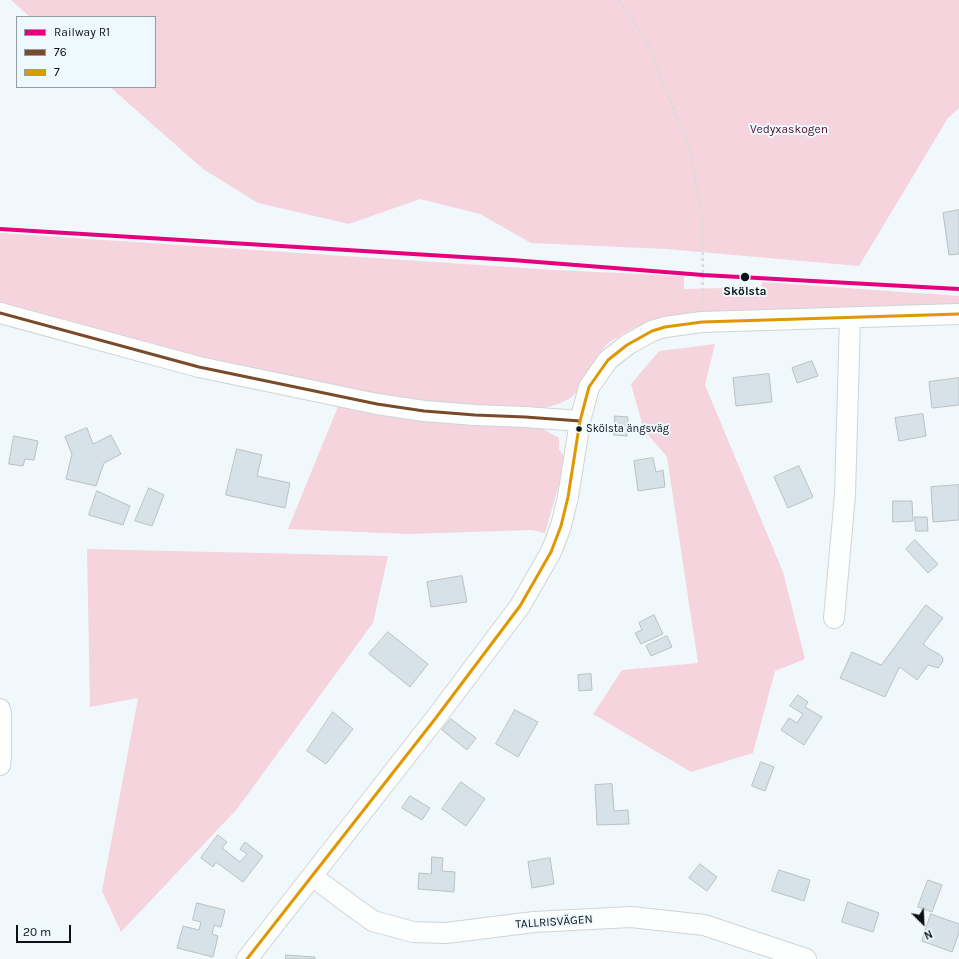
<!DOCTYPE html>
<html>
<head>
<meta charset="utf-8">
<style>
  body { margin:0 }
  #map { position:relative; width:959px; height:959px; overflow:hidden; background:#f1f8fb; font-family:Karla,sans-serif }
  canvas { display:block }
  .legend { position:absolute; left:16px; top:16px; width:140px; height:72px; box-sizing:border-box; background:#edf9ff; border:1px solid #939da1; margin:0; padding:5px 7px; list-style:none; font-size:12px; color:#0c1214 }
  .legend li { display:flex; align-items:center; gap:8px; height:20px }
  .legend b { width:20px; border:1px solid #939da1 }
  .north { position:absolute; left:903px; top:903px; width:40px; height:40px; -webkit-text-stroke:3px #edf9ff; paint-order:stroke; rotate:156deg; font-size:11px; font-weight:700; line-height:16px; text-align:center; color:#0c1214 }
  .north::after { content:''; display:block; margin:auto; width:14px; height:18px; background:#0c1214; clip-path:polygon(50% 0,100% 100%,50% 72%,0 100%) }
  .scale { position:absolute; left:16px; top:925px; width:55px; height:18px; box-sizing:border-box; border:2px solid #0c1214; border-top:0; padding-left:5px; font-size:12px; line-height:14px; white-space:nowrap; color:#0c1214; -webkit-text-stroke:3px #edf9ff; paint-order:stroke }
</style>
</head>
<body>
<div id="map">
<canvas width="959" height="959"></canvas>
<ul class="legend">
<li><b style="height:5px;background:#e5007d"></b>Railway R1</li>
<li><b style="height:5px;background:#7a4b2a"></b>76</li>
<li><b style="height:5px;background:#e09702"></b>7</li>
</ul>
<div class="north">N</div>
<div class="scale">20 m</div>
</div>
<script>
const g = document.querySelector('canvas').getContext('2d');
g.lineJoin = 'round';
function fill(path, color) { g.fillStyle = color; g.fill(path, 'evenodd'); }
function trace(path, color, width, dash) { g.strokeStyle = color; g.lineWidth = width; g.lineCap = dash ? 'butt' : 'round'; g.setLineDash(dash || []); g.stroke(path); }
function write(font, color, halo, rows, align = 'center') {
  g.font = font + ' Karla,sans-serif'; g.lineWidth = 4; g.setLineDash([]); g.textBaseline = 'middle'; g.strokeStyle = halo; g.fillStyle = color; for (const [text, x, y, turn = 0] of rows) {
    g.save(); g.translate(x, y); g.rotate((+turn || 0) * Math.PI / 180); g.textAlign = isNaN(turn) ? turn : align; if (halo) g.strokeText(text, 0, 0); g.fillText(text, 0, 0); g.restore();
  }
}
fill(new Path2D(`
  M11 0H959V108L948 118 859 266 666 249 531 243 480 214 420 199 349 224 258 203 203 169 110 87H155V17H30Z
  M0 233 554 270 684 276V289L761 287 762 282 959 296V308L776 310 693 312 659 319 632 329 608 343 598 355 584 381 576 393 569 399 558 404 537 410 438 405 364 391 184 353 0 305Z
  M715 344 705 385 783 572 805 659 775 671 753 753 691 772 593 714 622 670 698 663 667 457 644 430 631 384 659 351Z
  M339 404 534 424 559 438V449L566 460 545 533 532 530 408 534 288 529Z
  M87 549 388 556 373 623 237 809 121 932 102 891 138 698 90 707Z`), '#f5d4de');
const building = new Path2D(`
  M959 210V254L949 255 943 213Z
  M812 361 818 376 797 383 792 368Z
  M769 374 772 402 736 406 733 378Z
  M959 378V405L932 408 929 382Z
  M923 414 926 436 899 441 895 418Z
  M615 416 628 417 627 436 614 435Z
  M87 428 93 444 111 435 121 454 104 463 96 486 66 479 72 454 65 437Z
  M14 436 38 441 34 460 25 459 23 466 9 464Z
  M237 449 262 455 257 476 290 483 285 508 226 495Z
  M653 458 656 472 663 470 665 487 638 491 634 461Z
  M799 466 813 497 788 508 774 477Z
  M959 485V520L933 522 931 487Z
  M149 488 164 495 152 526 135 521Z
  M97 491 130 506 123 525 89 515Z
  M893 501H912L913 521 893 522Z
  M915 517H927L928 531H916Z
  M915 540 938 564 928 573 906 549Z
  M462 576 467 602 431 607 427 582Z
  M926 605 943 618 923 644 931 650 939 654 943 658 942 663 938 668 928 665 917 680 900 667 897 672 885 697 840 678 852 652 881 665Z
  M654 615 663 634 641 644 635 633 642 630 639 623Z
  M388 632 428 664 410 687 369 654Z
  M667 636 672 647 651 656 646 646Z
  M591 674 592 690 579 691 578 675Z
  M798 695 808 702 805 707 822 717 804 745 781 730 789 718 797 723 803 714 790 706Z
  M515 710 538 722 518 757 496 744Z
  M333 712 353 729 326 764 307 751Z
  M451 719 476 738 467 750 442 730Z
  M761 762 774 767 765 791 752 786Z
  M461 782 485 799 466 826 442 809Z
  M612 784 614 811 628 810 629 824 597 825 595 785Z
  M410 796 430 808 422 820 402 808Z
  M218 835 227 842 222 848 240 862 247 854 240 849 245 842 263 856 243 882 216 862 213 867 201 858Z
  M432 857 443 858 442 871 455 872 454 892 418 889 419 873 431 874Z
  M550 858 554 884 532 888 528 862Z
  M700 864 717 877 707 891 689 878Z
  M779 870 810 880 804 901 772 891Z
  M928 880 942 885 932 912 918 907Z
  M848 902 879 913 873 932 842 922Z
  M197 903 225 910 221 927 214 925 212 934 218 936 213 957 177 948 183 926 199 930 201 922 193 920Z
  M931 914 959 924V933L952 952 922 941Z
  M286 955 315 957V959H286Z`);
fill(building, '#d6e2e7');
trace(building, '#bbc0c2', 1);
const street = new Path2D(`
  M0 313 199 367 377 404 424 411 475 415 525 417 580 421
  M834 618 845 495 850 318
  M0 709 1 714V758L0 765
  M312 876 352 906 373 921 413 932 446 933 534 922 631 917 704 925 806 959
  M247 959 435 719 520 606 551 552 561 526 568 497 580 421 589 387 608 360 627 345 652 331 665 327 702 322 959 314`);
trace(street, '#cfd4d7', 22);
trace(new Path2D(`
  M619 0 647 42 691 153 702 215 703 275 702 304`), '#d9dbdc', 2.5, [3, 3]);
trace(street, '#fdfefe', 20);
trace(new Path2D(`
  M0 313 199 367 377 404 424 411 475 415 525 417 580 421`), '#7a4b2a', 3);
trace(new Path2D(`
  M247 959 435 719 520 606 551 552 561 526 568 497 580 421 589 387 608 360 627 345 652 331 665 327 702 322 959 314`), '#e09702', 3);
trace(new Path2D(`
  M0 229 512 260 703 275 959 289`), '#e5007d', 4);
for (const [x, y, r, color] of [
  [745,277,5,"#0c1214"],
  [579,429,3.5,"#0c1214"]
]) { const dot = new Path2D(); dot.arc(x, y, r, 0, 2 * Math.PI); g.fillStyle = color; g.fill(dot); trace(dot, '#edf9ff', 1.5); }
write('11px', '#0c1214', '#edf9ff', [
  ["Skölsta ängsväg",586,429]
], 'left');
write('12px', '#56102a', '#edf9ff', [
  ["Vedyxaskogen",789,130]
]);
write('bold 12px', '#0c1214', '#edf9ff', [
  ["Skölsta",745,292]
]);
write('12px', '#0c1214', '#edf9ff', [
  ["TALLRISVÄGEN",554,922,-4]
]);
</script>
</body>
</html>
